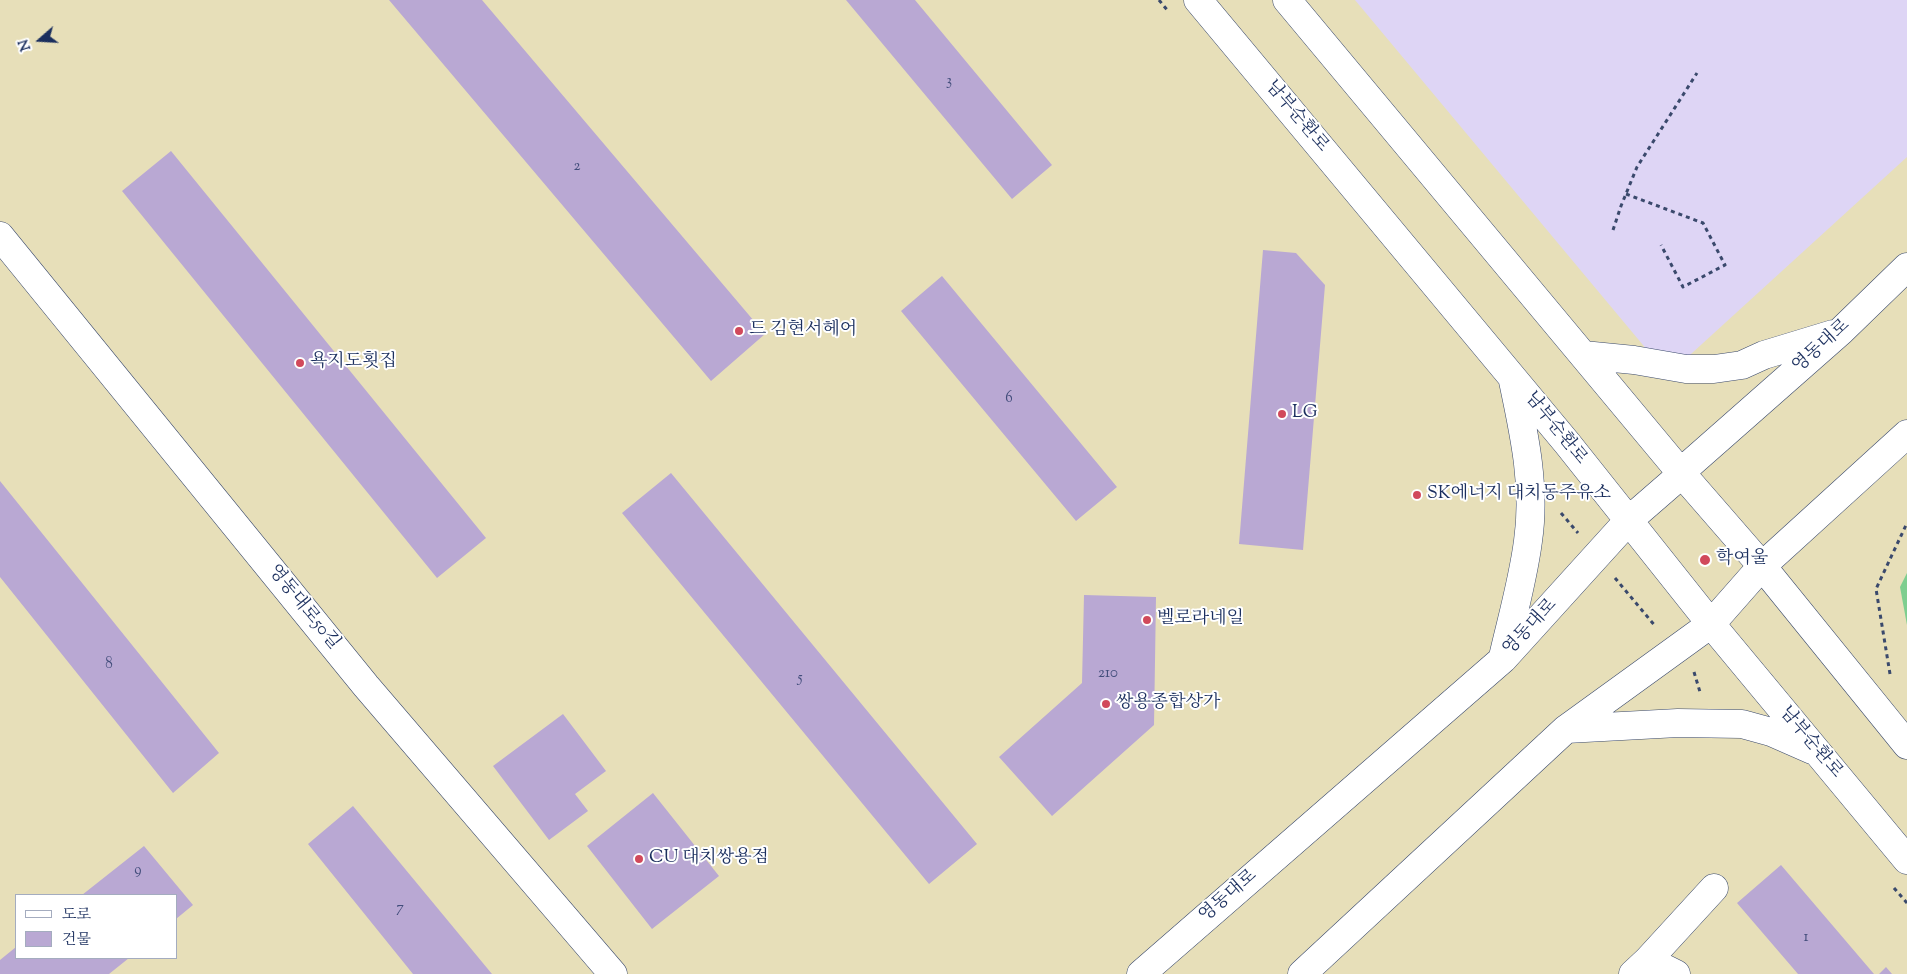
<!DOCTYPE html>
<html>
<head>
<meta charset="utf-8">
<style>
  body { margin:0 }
  #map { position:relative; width:1907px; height:974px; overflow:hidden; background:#e7dfb9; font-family:"Sorts Mill Goudy","Noto Serif KR",serif }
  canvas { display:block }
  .legend { position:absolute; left:15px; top:894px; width:162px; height:65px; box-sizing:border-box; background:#fff; border:1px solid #a4acbf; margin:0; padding:6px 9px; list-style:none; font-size:15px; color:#1b2f5e }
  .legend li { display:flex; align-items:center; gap:10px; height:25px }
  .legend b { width:25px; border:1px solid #a4acbf }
  .north { position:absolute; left:15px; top:15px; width:50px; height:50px; -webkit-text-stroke:4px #fff; paint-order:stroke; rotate:251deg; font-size:14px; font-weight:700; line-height:20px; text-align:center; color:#1b2f5e }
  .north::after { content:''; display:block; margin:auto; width:18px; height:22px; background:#1b2f5e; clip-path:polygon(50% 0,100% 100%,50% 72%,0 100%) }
</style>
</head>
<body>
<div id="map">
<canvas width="1907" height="974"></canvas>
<ul class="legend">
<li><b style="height:6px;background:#fff"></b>도로</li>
<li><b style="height:14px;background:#b9a8d3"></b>건물</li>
</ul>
<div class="north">N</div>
</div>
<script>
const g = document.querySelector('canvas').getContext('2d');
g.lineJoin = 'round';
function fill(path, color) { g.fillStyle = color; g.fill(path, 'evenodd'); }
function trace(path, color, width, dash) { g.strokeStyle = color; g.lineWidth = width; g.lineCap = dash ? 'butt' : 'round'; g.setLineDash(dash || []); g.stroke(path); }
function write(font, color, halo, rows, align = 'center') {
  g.font = font + ' "Sorts Mill Goudy","Noto Serif KR",serif'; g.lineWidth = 4; g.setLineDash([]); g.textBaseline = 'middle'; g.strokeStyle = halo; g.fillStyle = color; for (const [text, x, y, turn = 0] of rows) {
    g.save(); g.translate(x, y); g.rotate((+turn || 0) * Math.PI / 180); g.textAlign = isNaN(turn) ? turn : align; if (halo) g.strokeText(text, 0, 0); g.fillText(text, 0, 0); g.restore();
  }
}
fill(new Path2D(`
  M1355 0H1907V157L1668 375Z`), '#ded5f5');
fill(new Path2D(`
  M1907 573V625L1900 587Z`), '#7ece8f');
fill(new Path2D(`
  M389 0H482L765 334 711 381Z
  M846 0H915L1052 165 1012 199Z
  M171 151 486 538 437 578 122 191Z
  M1263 250 1296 253 1325 285 1303 550 1239 544Z
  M942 276 1117 487 1076 521 901 311Z
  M671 473 977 844 929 884 622 513Z
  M0 481 219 753 173 793 0 577Z
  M1084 595 1156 597 1154 725 1052 816 999 757 1082 683Z
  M563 714 606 771 575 794 588 811 549 840 493 766Z
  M653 793 719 876 652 929 587 846Z
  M353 806 492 974H413L308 844Z
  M144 846 193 905 176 919V895H82Z
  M1781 865 1874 974H1798L1737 903Z
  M16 947V958H129L109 974H0V960Z
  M1886 967 1892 974H1879Z`), '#b9a8d3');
const minor = new Path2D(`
  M0 236 366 686 613 974
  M1648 960 1676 974
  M1633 974 1648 960 1714 888`);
const major = new Path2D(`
  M1198 0 1567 443 1711 624 1907 860
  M1287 0 1682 474 1762 566 1907 745
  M1583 355 1634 360 1686 369H1714L1742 365 1764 355 1833 334
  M1503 657C1512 618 1523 580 1528 541 1536 487 1524 433 1513 381
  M1566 729 1678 723 1742 724 1771 732 1812 750
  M1141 974 1503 659 1629 520 1682 474 1690 464 1841 331 1907 267
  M1302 974 1566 729 1711 624 1762 566 1907 434`);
trace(minor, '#3a496c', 29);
trace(major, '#3a496c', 29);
trace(new Path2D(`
  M1159 0 1168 11
  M1626 194 1703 223 1725 265 1683 287 1661 245
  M1613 230 1621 206 1637 167 1697 73
  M1561 513 1578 533
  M1615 578 1656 627
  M1694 672 1700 692
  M1890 674 1876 589 1907 523
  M1894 888 1907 903`), '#3a496c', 3, [4, 4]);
trace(minor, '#fff', 28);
trace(major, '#fff', 28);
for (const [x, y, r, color] of [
  [739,331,5,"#d1495b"],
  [300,363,5,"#d1495b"],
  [1282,414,5,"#d1495b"],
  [1417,495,5,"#d1495b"],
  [1705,560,6,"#d1495b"],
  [1147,620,5,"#d1495b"],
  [1106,704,5,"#d1495b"],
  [639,859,5,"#d1495b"]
]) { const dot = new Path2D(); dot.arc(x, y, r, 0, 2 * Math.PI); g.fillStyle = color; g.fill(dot); trace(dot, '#fff', 2); }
write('15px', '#424d7b', null, [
  ["3",949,82],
  ["2",577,167],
  ["6",1009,399],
  ["8",109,665],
  ["210",1108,674],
  ["5",800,679],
  ["9",138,871],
  ["7",400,909],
  ["1",1806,938]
]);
write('18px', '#1b2f5e', '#fff', [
  ["남부순환로",1296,117,50],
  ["영동대로",1822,347,-42],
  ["남부순환로",1555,429,51],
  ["영동대로50길",303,608,51],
  ["영동대로",1531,628,-47],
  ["남부순환로",1810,743,50],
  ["영동대로",1229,897,-41]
]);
write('18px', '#1b2f5e', '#fff', [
  ["드 김현서헤어",749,331],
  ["욕지도횟집",310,363],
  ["LG",1292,414],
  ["SK에너지 대치동주유소",1427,495],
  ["학여울",1716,560],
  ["벨로라네일",1157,620],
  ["쌍용종합상가",1116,704],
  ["CU 대치쌍용점",649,859]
], 'left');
</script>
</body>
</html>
